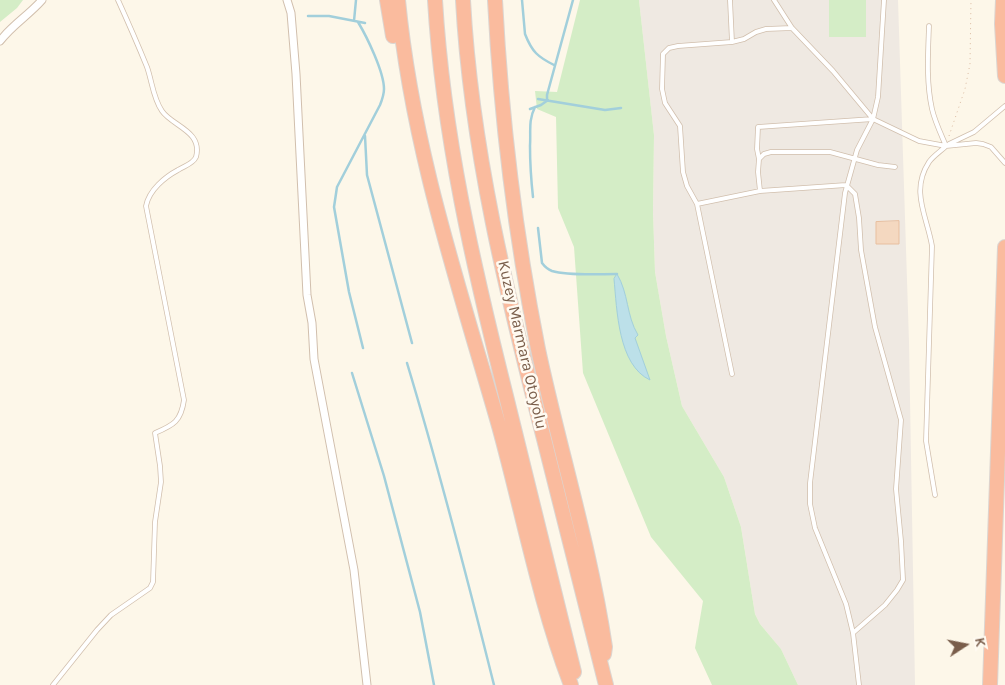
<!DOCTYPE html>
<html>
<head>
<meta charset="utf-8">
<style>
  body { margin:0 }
  #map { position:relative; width:1005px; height:685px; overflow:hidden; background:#fdf7e9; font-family:Karla,sans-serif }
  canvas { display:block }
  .north { position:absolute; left:940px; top:620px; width:50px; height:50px; -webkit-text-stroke:4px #fffaf1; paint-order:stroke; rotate:79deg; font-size:14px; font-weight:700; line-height:20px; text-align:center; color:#7a5e4b }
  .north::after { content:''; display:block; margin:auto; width:18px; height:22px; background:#7a5e4b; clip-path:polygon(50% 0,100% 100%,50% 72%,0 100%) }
</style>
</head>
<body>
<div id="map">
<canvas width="1005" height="685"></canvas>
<div class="north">K</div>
</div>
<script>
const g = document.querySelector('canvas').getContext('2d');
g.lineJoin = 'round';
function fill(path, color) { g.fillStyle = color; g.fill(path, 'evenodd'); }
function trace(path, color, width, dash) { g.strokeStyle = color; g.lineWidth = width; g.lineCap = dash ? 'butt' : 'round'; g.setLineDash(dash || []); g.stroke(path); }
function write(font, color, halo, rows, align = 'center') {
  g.font = font + ' Karla,sans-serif'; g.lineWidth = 5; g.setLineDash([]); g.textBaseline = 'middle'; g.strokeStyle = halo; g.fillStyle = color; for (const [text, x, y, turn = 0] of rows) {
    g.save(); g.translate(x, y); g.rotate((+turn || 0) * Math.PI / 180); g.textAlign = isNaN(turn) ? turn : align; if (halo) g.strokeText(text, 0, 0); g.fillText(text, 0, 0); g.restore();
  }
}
fill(new Path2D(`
  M639 0H898L909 342 915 685H798L781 649 760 624 755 614 741 527 724 477 682 406 666 336 655 272 653 212 654 135Z`), '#efe9e2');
fill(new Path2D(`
  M0 0H23L17 8 0 22Z
  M580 0H639L654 135 653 212 655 272 666 336 682 406 724 477 741 527 755 614 760 624 781 649 798 685H712L695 648 703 601 651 537 583 373 574 247 558 208 556 117 537 109 535 91 557 92Z
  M829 0H866V37H829Z`), '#d4edc6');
const water = new Path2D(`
  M617 274C629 294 626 315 638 335L635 338 650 380C618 365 617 310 614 279Z`);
fill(water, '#bce0e9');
trace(water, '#a2cfdb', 1);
trace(new Path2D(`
  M522 0 525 34C532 52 538 57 554 65
  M308 16H329L365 23
  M354 21 356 0
  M358 22C367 37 384 72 384 89 384 94 382 100 380 105L337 187 334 207 349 292 363 348
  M538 99 605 110 621 108
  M547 99V95L573 0
  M530 109 541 105 548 100
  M365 136 367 175 412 343
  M533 197C531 179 530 163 530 146 531 131 528 121 535 107
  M538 228 542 263C545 267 547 269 552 271 569 276 598 274 617 274
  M407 363C439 469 467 577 494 685
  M352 373 384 476 420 612 434 685`), '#a2cfdb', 2.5);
const building = new Path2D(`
  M899 221V244H876V222Z`);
fill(building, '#f4d8c0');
trace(building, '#e8bf9f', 1);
const lane = new Path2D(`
  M730 0 732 42
  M774 0 792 28 833 71 873 119 919 141 946 146 976 143 983 144 991 147 1005 163
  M929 26C928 53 926 82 932 109 935 122 941 134 946 146 941 151 933 156 929 162 910 191 927 216 932 246L926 441 935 495
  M949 144 974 132 1005 106
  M759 159 757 149 758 127 873 119
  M760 191 758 172 759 159 764 154 771 152H830L878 165 895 167
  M697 204 687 186 683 172 680 126 665 103 662 89 663 54 669 48 678 46 732 42 744 39 756 32 766 29 792 28
  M732 374 697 204 760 191 846 185 855 194 859 218 861 250 875 327 901 420 896 489 901 541 903 580 897 590 885 605 853 633
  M53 685 97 630 111 615 150 588 153 582 155 522 161 482 160 466 155 433C174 425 181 421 184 400L146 206C149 190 165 177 178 170 184 166 193 164 196 157 203 131 172 126 162 111 153 98 152 81 147 67 138 45 128 22 118 0
  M859 685 853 633 846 604 815 528 810 504V483L845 193 857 150 873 119 878 97 884 0`);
const street = new Path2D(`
  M287 0 291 13 296 74 307 295 312 323 314 359 354 570 367 685
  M0 41C12 25 29 15 42 0`);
const highway = new Path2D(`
  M387 0 393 36
  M398 0C412 147 459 286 499 426 523 513 539 601 571 685
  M435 0C443 136 474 269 507 400 529 491 552 581 574 672
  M463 0C471 149 507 295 544 439 565 521 586 603 606 685
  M495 0C501 117 515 234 538 349 559 448 590 546 605 647L604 654
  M1003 0 1002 24 1005 76
  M990 685 1005 247`);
trace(lane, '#d1bfad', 5.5);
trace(street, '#d1bfad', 9);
trace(highway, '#dcd5d0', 16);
trace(new Path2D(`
  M949 136 965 89 970 64 971 0`), '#dabba2', 1, [1, 4]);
trace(lane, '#fff', 4);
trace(street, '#fff', 7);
trace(highway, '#fabb9e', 14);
write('16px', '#7a5e4b', '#fffaf1', [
  ["Kuzey Marmara Otoyolu",522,345,77]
]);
</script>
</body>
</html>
